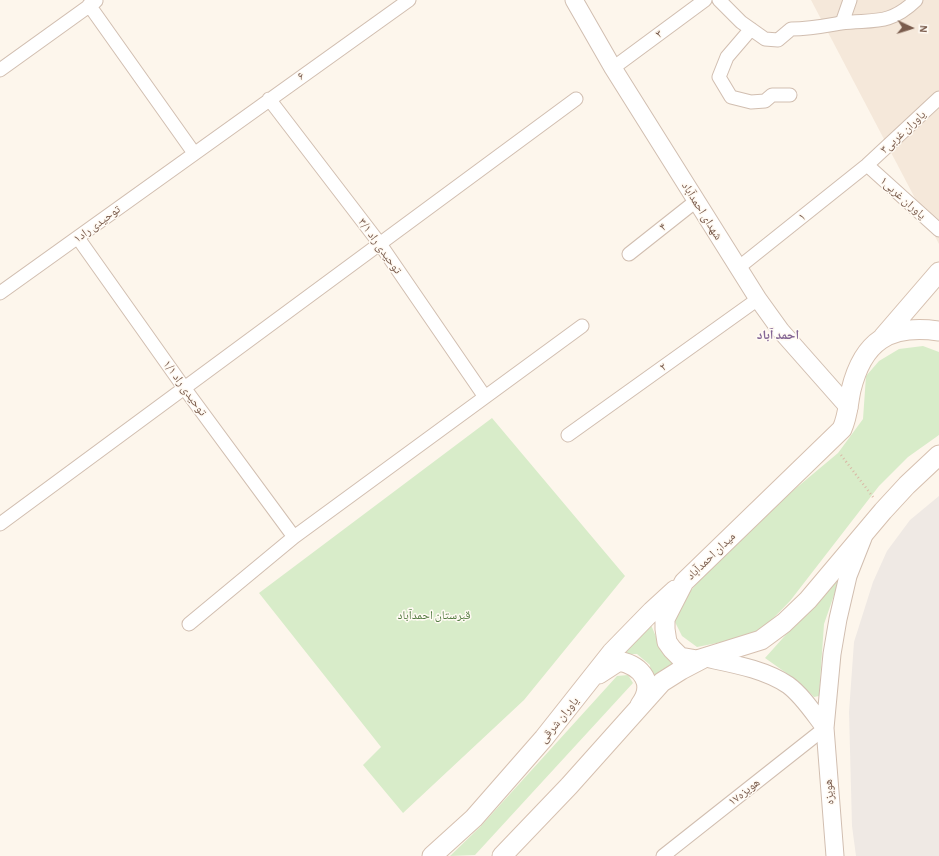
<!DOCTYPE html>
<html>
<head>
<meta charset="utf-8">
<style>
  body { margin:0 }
  #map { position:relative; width:939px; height:856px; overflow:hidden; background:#fdf6ec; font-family:"Alegreya Sans",sans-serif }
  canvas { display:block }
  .north { position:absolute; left:891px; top:8px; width:40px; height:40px; -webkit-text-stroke:3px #fffaf3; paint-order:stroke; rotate:94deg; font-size:11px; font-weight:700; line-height:16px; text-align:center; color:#7a5c4d }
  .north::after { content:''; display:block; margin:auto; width:14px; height:18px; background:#7a5c4d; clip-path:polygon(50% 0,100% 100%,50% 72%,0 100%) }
</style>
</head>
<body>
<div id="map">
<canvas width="939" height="856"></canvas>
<div class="north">N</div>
</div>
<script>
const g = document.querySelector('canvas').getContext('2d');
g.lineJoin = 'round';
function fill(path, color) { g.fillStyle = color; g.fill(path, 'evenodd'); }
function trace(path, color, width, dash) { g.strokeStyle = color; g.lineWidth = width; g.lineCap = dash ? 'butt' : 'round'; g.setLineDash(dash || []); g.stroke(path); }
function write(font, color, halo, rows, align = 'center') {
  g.font = font + ' "Alegreya Sans","Noto Naskh Arabic",sans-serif'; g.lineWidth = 3; g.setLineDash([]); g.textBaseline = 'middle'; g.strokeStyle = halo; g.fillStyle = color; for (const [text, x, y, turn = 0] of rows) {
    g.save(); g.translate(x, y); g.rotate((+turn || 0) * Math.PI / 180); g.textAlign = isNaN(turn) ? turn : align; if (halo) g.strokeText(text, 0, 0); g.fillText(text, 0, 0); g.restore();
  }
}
fill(new Path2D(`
  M811 0H939V245V244Z`), '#f5e8da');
fill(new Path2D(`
  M939 496V856H856L852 826 849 712 854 642 873 582 887 551 910 520Z`), '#efe9e4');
fill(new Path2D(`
  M923 346 939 352V435L908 457 879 486 790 601 757 635 697 647 682 636 674 620 681 603 697 583 740 535 838 453 863 419 866 376 879 361 899 349Z
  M492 418 625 576 524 700 403 813 363 765 381 747 259 593Z
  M842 572 824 624 819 696 814 697 799 682 765 658Z
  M651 625 657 639 677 663 651 679 650 665 637 654H624Z
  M628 675 633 683 475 855 450 856 480 827 617 676Z`), '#d8ecc9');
const minor = new Path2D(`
  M719 0 741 22 765 39 778 40 791 29C809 29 824 26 841 23 873 19 889 26 916 0
  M89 5 194 153
  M842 23 850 0
  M751 29 727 57 719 77 731 97 751 102 765 101 772 95H790
  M613 68 705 0
  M0 70 96 1
  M269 99 380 244 485 397
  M867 165 939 230
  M78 238 185 389 294 537
  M629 254 696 201
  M738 268 867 165 939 98
  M0 293 409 0
  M568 435 758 299
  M0 524 576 99
  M189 624 294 537 582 326
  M663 856 825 728`);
const tertiary = new Path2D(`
  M574 0 613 68 758 299 781 331 849 408
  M705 658C733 664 764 669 788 685 803 696 814 714 825 728
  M835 856 825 728 832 654 838 619 848 576 863 538`);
const secondary = new Path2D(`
  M939 331C889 324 863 341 851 390 848 404 848 416 842 429L684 582 665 619V629L667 642 672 649 680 657 697 660 761 640 784 623 808 600 883 511 907 485 939 455
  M883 337 939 272
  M599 674 619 661C642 666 656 684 640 705
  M432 856 474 818 544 738 612 652 652 611 675 590
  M502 856 569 786 662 682 681 670 702 659`);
trace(minor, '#d1beb0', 15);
trace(tertiary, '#d1beb0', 19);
trace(secondary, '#d6c0b0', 21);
trace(new Path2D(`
  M841 455 873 497`), '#d9b8a5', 2.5, [1, 3]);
trace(minor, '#fff', 13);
trace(tertiary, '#fff', 17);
trace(secondary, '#fff', 19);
write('12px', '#7a5c4d', '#fffaf3', [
  ["۳",659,34,-36],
  ["۶",301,76,-35],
  ["یاوران غربی۳",903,132,-43],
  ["یاوران غربی۱",903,198,42],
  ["شهدای احمدآباد",702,211,58],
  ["۱",802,217,-39],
  ["توحیدی راد۱",97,224,-36],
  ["۴",663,227,-38],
  ["۳/۱ توحیدی راد",380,246,54],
  ["۲",663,367,-36],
  ["۱/۱ توحیدی راد",185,388,54],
  ["میدان احمدآباد",711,556,-44],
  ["یاوران شرقی",559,720,-51],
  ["هویزه۱۷",744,792,-38],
  ["هویزه",829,792,-94]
]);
write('12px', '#537a41', '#fffaf3', [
  ["قبرستان احمدآباد",434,615]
]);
write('bold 13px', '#846695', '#fffaf3', [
  ["احمد آباد",778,335]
]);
</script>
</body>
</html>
